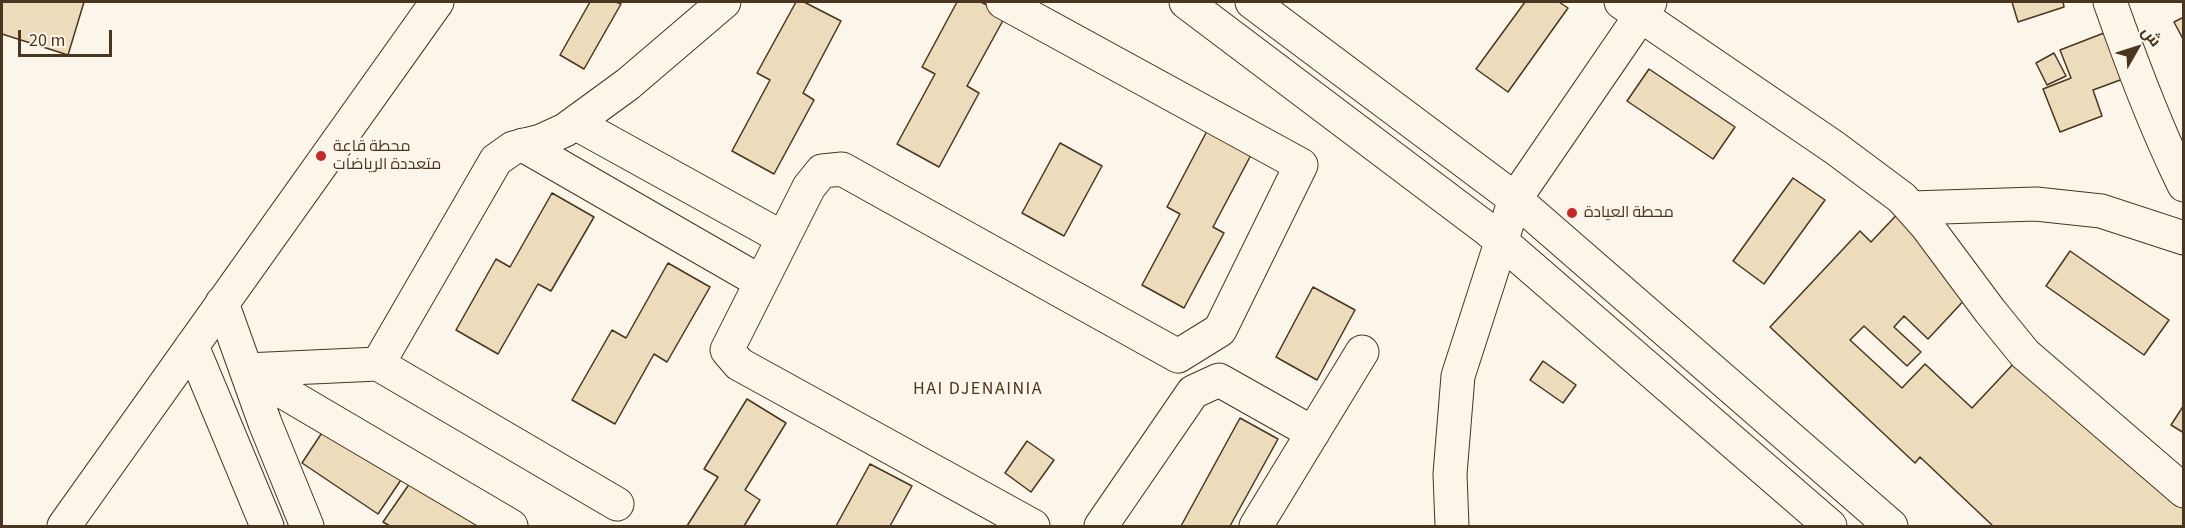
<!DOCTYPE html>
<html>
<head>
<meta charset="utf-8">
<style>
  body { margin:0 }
  #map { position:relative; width:2185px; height:528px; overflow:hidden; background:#fbf6e9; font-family:"Source Sans 3",Cairo,sans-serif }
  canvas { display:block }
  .frame { position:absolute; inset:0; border:3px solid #4a3520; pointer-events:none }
  .north { position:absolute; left:2107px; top:18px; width:60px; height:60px; -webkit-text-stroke:4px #fbf6e9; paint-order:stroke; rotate:51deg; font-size:16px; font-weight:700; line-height:24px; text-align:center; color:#4a3520 }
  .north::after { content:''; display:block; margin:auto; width:21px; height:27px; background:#4a3520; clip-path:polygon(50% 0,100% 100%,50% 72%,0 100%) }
  .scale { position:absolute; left:18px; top:30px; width:94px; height:27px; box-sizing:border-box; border:3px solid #4a3520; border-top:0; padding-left:8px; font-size:18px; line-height:21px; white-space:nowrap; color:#4a3520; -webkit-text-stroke:4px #fbf6e9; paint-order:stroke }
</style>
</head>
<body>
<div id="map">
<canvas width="2185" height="528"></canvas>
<div class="frame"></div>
<div class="north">ش</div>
<div class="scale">20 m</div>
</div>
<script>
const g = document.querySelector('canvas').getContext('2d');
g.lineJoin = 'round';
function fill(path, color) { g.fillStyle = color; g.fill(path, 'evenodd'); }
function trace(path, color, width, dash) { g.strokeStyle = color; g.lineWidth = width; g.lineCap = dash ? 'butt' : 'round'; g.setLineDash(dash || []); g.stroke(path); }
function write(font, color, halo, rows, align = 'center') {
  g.font = font + ' "Source Sans 3",Cairo,sans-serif'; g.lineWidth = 4.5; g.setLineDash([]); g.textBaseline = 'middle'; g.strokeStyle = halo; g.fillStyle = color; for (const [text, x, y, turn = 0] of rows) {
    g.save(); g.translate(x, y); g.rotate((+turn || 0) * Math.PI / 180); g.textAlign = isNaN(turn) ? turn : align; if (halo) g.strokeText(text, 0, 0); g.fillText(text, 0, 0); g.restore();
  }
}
const building = new Path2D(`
  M2 2H84L68 55 2 34Z
  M590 2H616L621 4 584 69 560 55Z
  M796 2H804L841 21 803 93 814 100 774 174 732 151 770 80 757 73Z
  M957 2H981L1006 15 967 86 979 93 939 167 897 144 935 74 922 67Z
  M1525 2H1559L1568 8 1508 92 1476 69Z
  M2012 2H2063L2064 7 2018 22Z
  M2184 17V41L2174 22Z
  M2104 33 2123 79 2093 90 2102 116 2060 132 2043 89 2071 78 2060 50Z
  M2054 53 2066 76 2047 85 2036 63Z
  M1649 69 1735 127 1713 159 1627 101Z
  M1207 131 1251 155 1213 227 1224 233 1184 308 1142 285 1180 214 1167 207Z
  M1060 143 1102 166 1064 236 1022 213Z
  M1793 178 1825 200 1764 284 1733 261Z
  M552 193 594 217 551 291 538 284 498 354 456 330 496 259 510 267Z
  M1906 205 1970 294 1928 339 1904 316 1894 327 1921 352 1907 366 1864 326 1850 340 1902 388 1925 364 1972 408 2033 343 2184 484V526H1993L1920 457 1915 463 1770 327 1860 231 1871 242Z
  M2070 251 2169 320 2144 355 2046 286Z
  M668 263 710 287 667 362 654 354 615 424 572 400 612 330 626 338Z
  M1313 287 1355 310 1317 380 1276 357Z
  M1543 361 1576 385 1563 403 1530 380Z
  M747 399 786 423 745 490 760 500 744 526H687L718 477 704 469Z
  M2184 405V433L2171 425Z
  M1240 418 1278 439 1230 526H1181Z
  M331 419 407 471 378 514 302 463Z
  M1027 441 1054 460 1031 492 1005 473Z
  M870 464 912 486 890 526H836Z
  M446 482 510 526H390L383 522 410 483 434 500Z`);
fill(building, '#ecdcbc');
trace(building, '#4a3520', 1.5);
const minor = new Path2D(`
  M1003 2 1301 165 1220 330 1178 356 842 169 822 171 809 187 727 350 739 364 1033 526
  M1186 2 1487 229 1830 526
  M1252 2 1515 199 1891 526
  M1621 2 1835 148 1902 198 1926 225 1990 311 2025 354 2184 491
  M2110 2C2132 64 2155 126 2184 185
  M575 123 783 238
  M523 145 761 282
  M1911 208 2036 204 2101 211 2184 238
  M222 303 265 423 307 526
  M192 346 267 526
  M378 364 617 504
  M246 370 378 364 496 160 513 148 541 141 565 130 628 84 724 2
  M246 370 511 526
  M1101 526 1193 392 1219 380 1313 433
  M1256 526 1362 352
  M1452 526 1450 474 1458 376 1515 199 1650 2`);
const major = new Path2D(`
  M64 526 437 2`);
trace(minor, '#4a3520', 35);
trace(major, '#4a3520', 35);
trace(minor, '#fbf6e9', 33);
trace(major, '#fbf6e9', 33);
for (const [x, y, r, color] of [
  [321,156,6,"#c62828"],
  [1572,213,6,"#c62828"]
]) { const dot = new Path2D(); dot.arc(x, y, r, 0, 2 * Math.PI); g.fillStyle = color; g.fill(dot); trace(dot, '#fbf6e9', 2); }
write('16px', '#4a3520', '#fbf6e9', [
  ["محطة قاعة",333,147],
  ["متعددة الرياضات",333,165],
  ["محطة العيادة",1584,213]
], 'left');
g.letterSpacing = '1.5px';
write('18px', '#4a3520', '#fbf6e9', [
  ["HAI DJENAINIA",978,390]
]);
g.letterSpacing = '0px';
</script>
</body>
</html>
